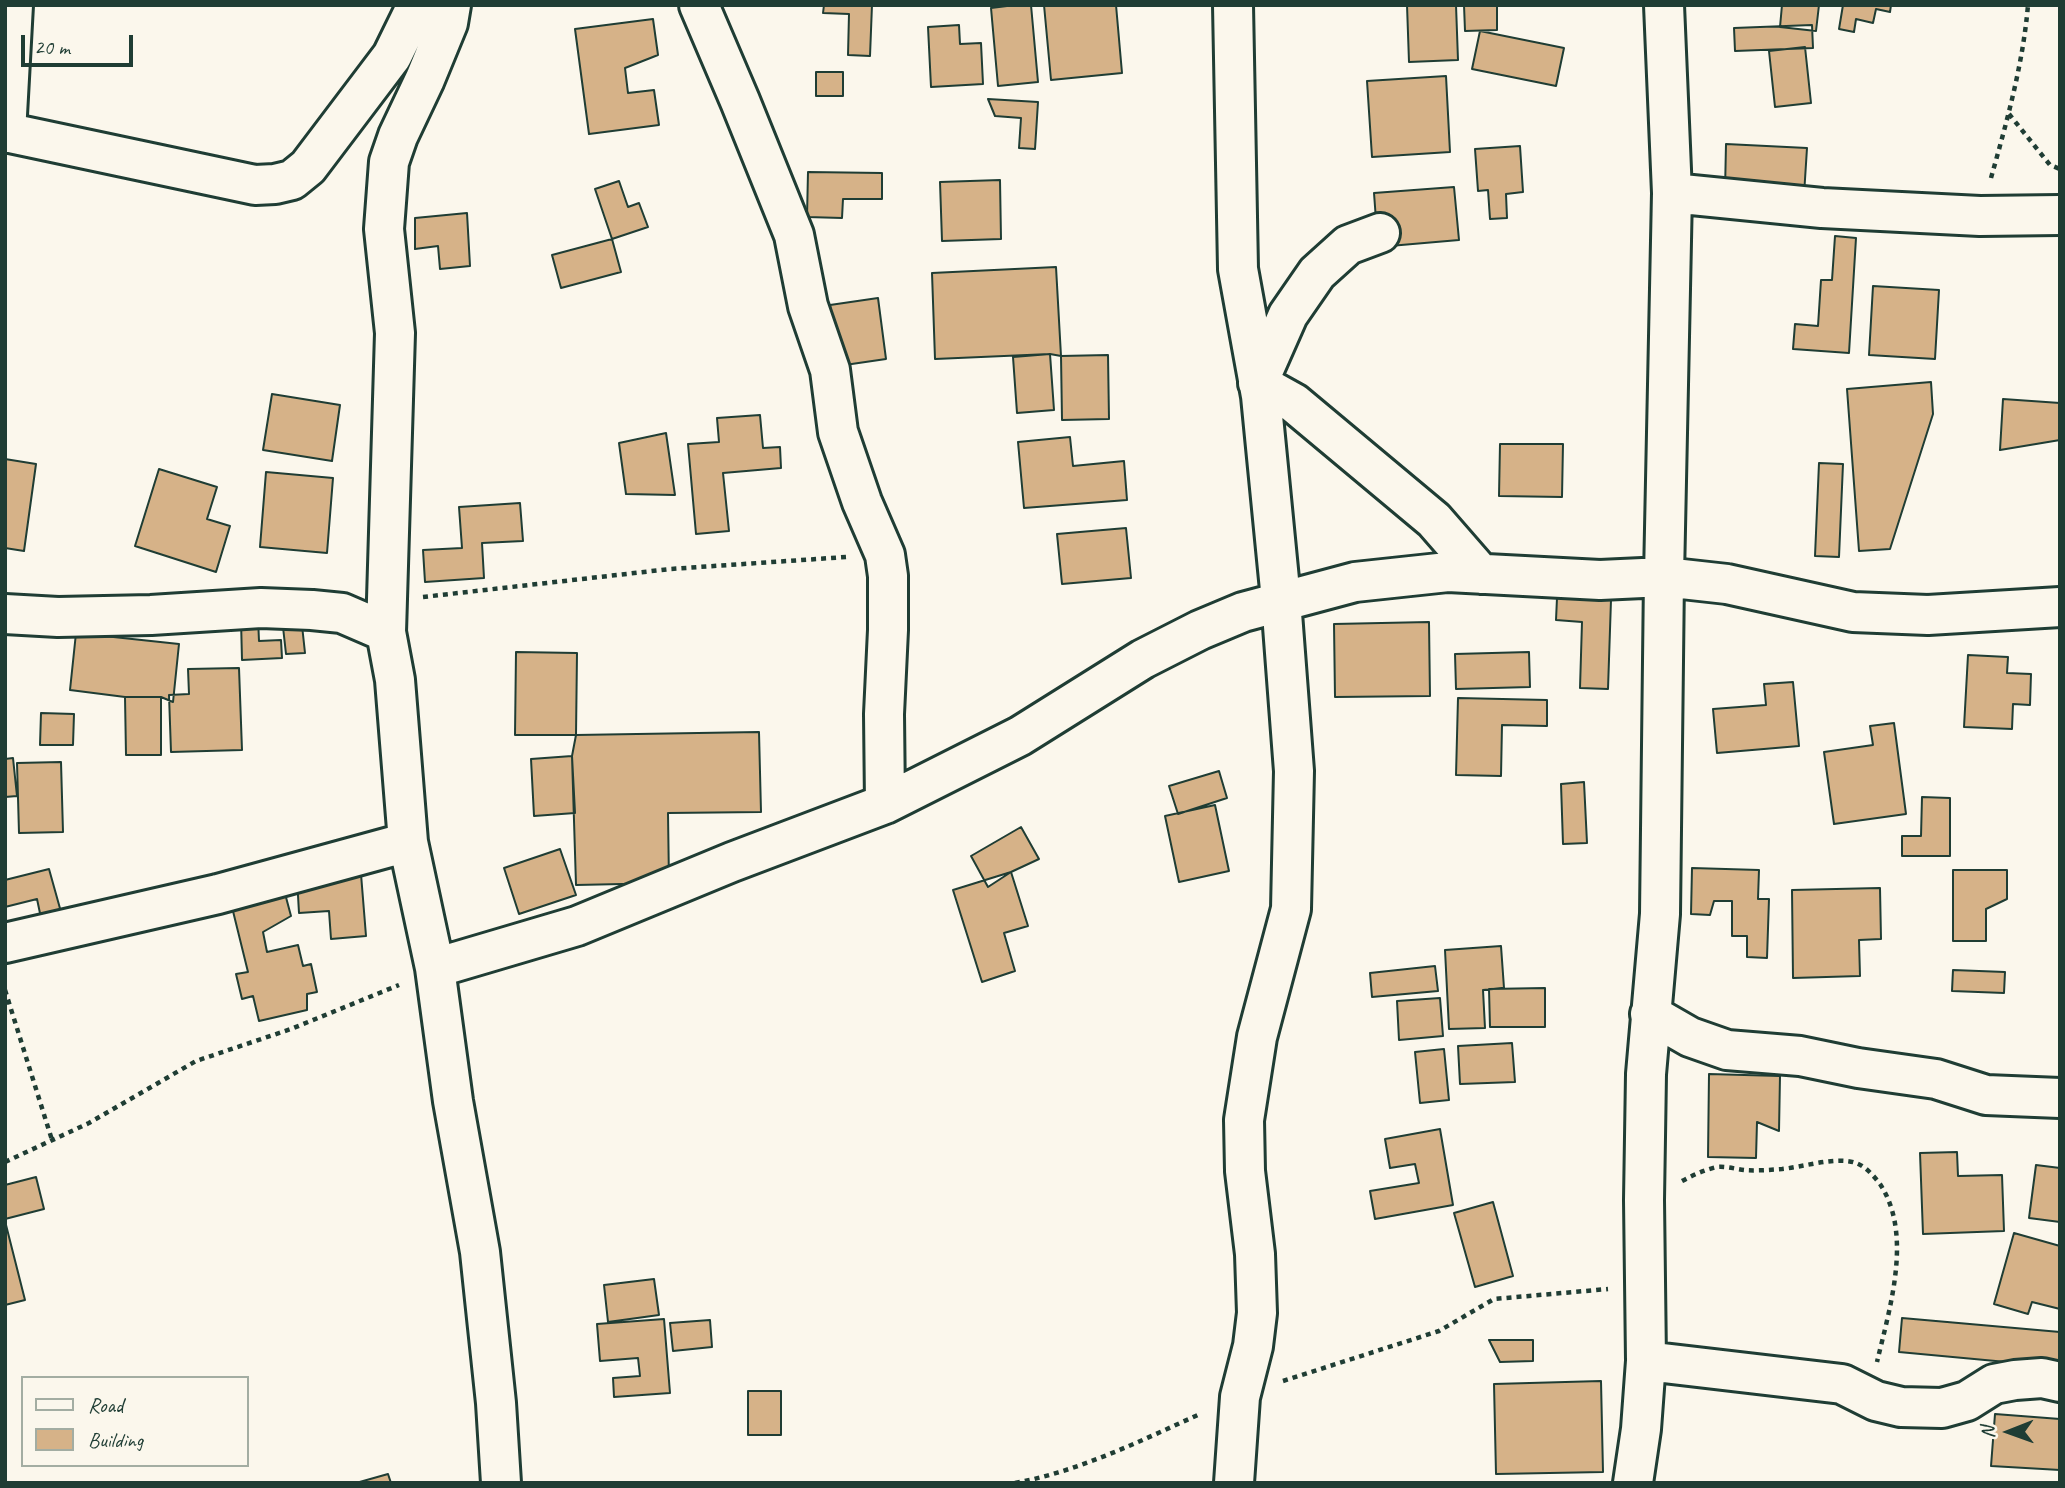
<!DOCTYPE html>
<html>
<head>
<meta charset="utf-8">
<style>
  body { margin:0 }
  #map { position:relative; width:2065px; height:1488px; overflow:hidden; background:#fbf7ec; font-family:Caveat,sans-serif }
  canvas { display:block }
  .frame { position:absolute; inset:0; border:7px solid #1f3d34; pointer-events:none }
  .legend { position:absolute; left:21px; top:1376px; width:228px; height:91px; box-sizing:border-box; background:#fbf7ec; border:2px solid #a3ada2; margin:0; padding:9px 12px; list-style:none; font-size:21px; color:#1f3d34 }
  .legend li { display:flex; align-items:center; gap:14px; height:35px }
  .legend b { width:35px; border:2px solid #a3ada2 }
  .north { position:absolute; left:1974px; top:1397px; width:70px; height:70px; -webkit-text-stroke:5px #fbf7ec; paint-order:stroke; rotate:269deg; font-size:19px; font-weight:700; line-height:28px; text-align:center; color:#1f3d34 }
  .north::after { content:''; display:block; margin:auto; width:24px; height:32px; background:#1f3d34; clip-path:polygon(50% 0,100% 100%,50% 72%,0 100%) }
  .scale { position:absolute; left:21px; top:35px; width:112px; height:32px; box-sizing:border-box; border:4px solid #1f3d34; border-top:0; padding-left:9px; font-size:21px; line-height:24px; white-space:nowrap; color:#1f3d34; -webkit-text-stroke:5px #fbf7ec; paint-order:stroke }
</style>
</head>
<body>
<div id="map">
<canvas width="2065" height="1488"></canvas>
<div class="frame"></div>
<ul class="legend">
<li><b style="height:9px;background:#fbf7ec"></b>Road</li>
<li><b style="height:19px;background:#d6b288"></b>Building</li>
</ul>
<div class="north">N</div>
<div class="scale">20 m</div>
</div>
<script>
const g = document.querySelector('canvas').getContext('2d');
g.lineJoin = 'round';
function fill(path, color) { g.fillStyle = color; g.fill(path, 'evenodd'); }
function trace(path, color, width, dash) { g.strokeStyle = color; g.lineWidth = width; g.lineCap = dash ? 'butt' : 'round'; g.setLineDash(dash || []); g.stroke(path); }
const building = new Path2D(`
  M824 5H872L870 56 848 55 849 14 823 13Z
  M1015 5H1031L1038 82 998 86 991 8Z
  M1044 5H1116L1122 73 1051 80Z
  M1407 5H1456L1458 60 1409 62Z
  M1464 5H1497V30L1465 31Z
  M1782 5H1819L1816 31 1780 27Z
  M1843 5H1891L1890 12 1876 9 1873 23 1856 19 1854 32 1839 29Z
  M653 19 658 55 625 68 628 93 654 90 659 125 589 134 575 29Z
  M959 25 960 44 981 43 983 84 931 87 928 27Z
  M1812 25 1813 48 1735 51 1734 28Z
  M1480 31 1564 48 1556 86 1472 69Z
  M1805 47 1811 103 1775 107 1769 51Z
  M816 72H843V96H816Z
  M1446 76 1450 152 1372 157 1367 81Z
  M988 99 1038 102 1035 149 1019 148 1021 118 995 116Z
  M1726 144 1807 148 1804 195 1725 191Z
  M1520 146 1523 192 1506 194 1507 218 1490 219 1488 190 1478 191 1475 149Z
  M808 172 882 173V199H843L842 218 807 217Z
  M1000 180 1001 239 942 241 940 182Z
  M619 181 628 207 639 203 648 227 612 239 595 189Z
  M1454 187 1459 240 1378 247 1374 193Z
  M467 213 470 266 440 269 438 246 415 249V218Z
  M1835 236 1856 238 1849 353 1793 349 1795 324 1818 326 1821 280H1832Z
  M612 239 621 272 561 288 552 255Z
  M1056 267 1061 356 1050 354 935 359 932 273Z
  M1873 286 1939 290 1935 359 1869 355Z
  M878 298 886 359 838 366 830 305Z
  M1050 354 1054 410 1017 413 1013 357Z
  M1108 355 1109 419 1062 420 1061 356Z
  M1931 382 1933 414 1890 549 1859 551 1847 389Z
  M272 394 340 405 332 461 263 450Z
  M2003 399 2060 403V440L2000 450Z
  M760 415 763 448 780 447 781 468 723 473 729 531 696 534 688 444 719 442 717 418Z
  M666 433 675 495 626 494 619 443Z
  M1070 437 1073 466 1124 461 1127 500 1024 508 1018 442Z
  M1500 444H1563L1562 497 1499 496Z
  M5 459 36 464 24 551 5 548Z
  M1819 463 1843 464 1839 557 1815 556Z
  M159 469 217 487 207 519 230 526 216 572 135 546Z
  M266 472 333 478 327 553 260 547Z
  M520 503 523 541 482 543 484 578 425 582 423 550 462 548 459 507Z
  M1126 528 1131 578 1062 584 1057 534Z
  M1557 598 1611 600 1608 689 1580 688 1582 622 1556 620Z
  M301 616 305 653 286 654 282 618Z
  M258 618 259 641 281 640 282 658 242 660 241 620Z
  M1429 622 1430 696 1335 697 1334 624Z
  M76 633 179 644 173 702 161 697H125L70 690Z
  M516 652 577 653 576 735H515Z
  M1529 652 1530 687 1456 689 1455 654Z
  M1968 655 2008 657 2007 673 2031 674 2030 705 2013 704 2012 729 1964 727Z
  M239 668 242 750 171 752 169 695 189 694 188 669Z
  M1793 682 1799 746 1717 753 1713 709 1766 705 1764 684Z
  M125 697H161V755H126Z
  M1458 698 1547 700V726L1502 725 1501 776 1456 775Z
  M41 713 74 714 73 745H40Z
  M1894 723 1906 814 1834 824 1824 752 1873 745 1870 726Z
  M759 732 761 812 668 813 669 883 576 885 572 756 576 735Z
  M572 756 575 813 534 816 531 759Z
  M13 758 17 796 5 797V759Z
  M61 762 63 832 19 833 17 763Z
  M1219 771 1227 798 1178 814 1169 786Z
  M1584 782 1587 843 1563 844 1561 784Z
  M1922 797 1950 798V856H1902V836H1921Z
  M1215 805 1229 871 1179 882 1165 816Z
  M1021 827 1039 859 1011 872 988 887 971 856Z
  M560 849 576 895 519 914 504 868Z
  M1692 868 1759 870 1758 899H1769L1767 958 1747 957V936H1732V901H1714L1710 915 1691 914Z
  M49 869 61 912 41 918 37 899 5 907V880Z
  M1953 870H2007V899L1986 909V941H1953Z
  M1011 872 1028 926 1004 933 1015 971 982 982 953 890Z
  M361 874 366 936 331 939 329 911 299 913 297 878Z
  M283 886 291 916 263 932 267 952 298 945 303 966 311 964 317 992 307 994V1010L259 1021 253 996 242 999 236 974 248 972 230 899Z
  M1880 888 1881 939 1859 940 1860 976 1793 978 1792 890Z
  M1501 946 1504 988 1483 990 1485 1028 1449 1029 1445 950Z
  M1435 966 1438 991 1372 997 1370 973Z
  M1953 970 2005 972 2004 993 1952 991Z
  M1545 988V1027H1490L1489 989Z
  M1440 998 1443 1036 1399 1040 1397 1001Z
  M1512 1043 1515 1082 1460 1084 1458 1046Z
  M1444 1049 1449 1100 1420 1103 1415 1052Z
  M1709 1074 1780 1076 1779 1131 1757 1122 1756 1158 1708 1157Z
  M1440 1129 1453 1205 1375 1219 1370 1191 1419 1183 1415 1164 1390 1168 1385 1139Z
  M1957 1152 1958 1176 2002 1175 2004 1231 1923 1234 1920 1153Z
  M2036 1165 2060 1168V1222L2029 1218Z
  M36 1177 44 1209 5 1219V1185Z
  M1493 1202 1513 1276 1475 1287 1454 1213Z
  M5 1221 25 1300 5 1305Z
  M2014 1233 2060 1246V1309L2032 1302 2028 1314 1994 1304Z
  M654 1279 659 1315 608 1322 604 1285Z
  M1902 1318 2060 1332V1367L1899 1352Z
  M664 1319 670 1393 614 1397 613 1378 640 1376 638 1358 600 1361 597 1324Z
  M710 1320 712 1347 673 1351 670 1323Z
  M1489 1340H1533V1361L1500 1362Z
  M1601 1381 1603 1472 1496 1474 1494 1384Z
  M748 1391H781V1435H748Z
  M1995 1414 2060 1419V1470L1991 1466Z
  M388 1474 391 1483H356Z`);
fill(building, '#d6b288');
trace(building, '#1f3d34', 2);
const minor = new Path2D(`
  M451 5 448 23 425 79 398 136 389 162 384 229 395 333 386 632 395 680 408 842 435 968 453 1101 480 1252 496 1403 501 1483
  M699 5 740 101 794 235 808 306 830 370 838 432 862 502 885 555 888 576V630L884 714 885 804
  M1233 5 1238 269 1261 396 1281 600 1294 771 1291 909 1257 1037 1244 1120 1245 1171 1255 1254 1257 1313 1253 1346 1240 1397 1234 1483
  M5 132 255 185 275 184 292 180 308 167 392 56 417 5
  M6 133 13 5
  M1672 193 1822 208 1980 216 2060 215
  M1380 233 1348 245 1317 273 1288 315 1258 383 1294 403 1434 520 1481 574
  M5 614 58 617 151 615 261 608 312 610 342 613 386 632
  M5 943 218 894 408 842
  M435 968 577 926 732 862 885 804 1020 736 1143 659 1200 630 1243 612 1355 582 1448 572 1600 580 1664 577 1727 584 1853 612 1928 615 2060 607
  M1650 1014 1690 1037 1727 1050 1800 1056 1858 1068 1936 1079 1986 1095 2060 1098
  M1646 1361 1842 1384 1876 1401 1901 1407 1942 1408 1967 1401 1994 1384 2015 1380 2042 1378 2060 1382
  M1633 1483 1641 1429 1646 1361 1644 1200 1646 1074 1660 914 1664 577 1672 193 1664 5`);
trace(minor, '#1f3d34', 44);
trace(new Path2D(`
  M2009 114 2050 165 2060 169
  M1991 178C2007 121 2023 64 2028 5
  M423 597 670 569 846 557
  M5 990 52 1140
  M5 1162 89 1123 196 1061 291 1029 399 985
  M1682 1181C1693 1175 1704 1170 1717 1167 1726 1166 1735 1169 1744 1170 1756 1171 1769 1170 1782 1169 1803 1167 1837 1156 1856 1163 1865 1166 1874 1176 1880 1184 1913 1234 1890 1307 1877 1362
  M1283 1381 1439 1331 1494 1299 1608 1289
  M1015 1483C1080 1471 1140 1441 1200 1414`), '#1f3d34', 4.5, [5, 5]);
trace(minor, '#fbf7ec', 38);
</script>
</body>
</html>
